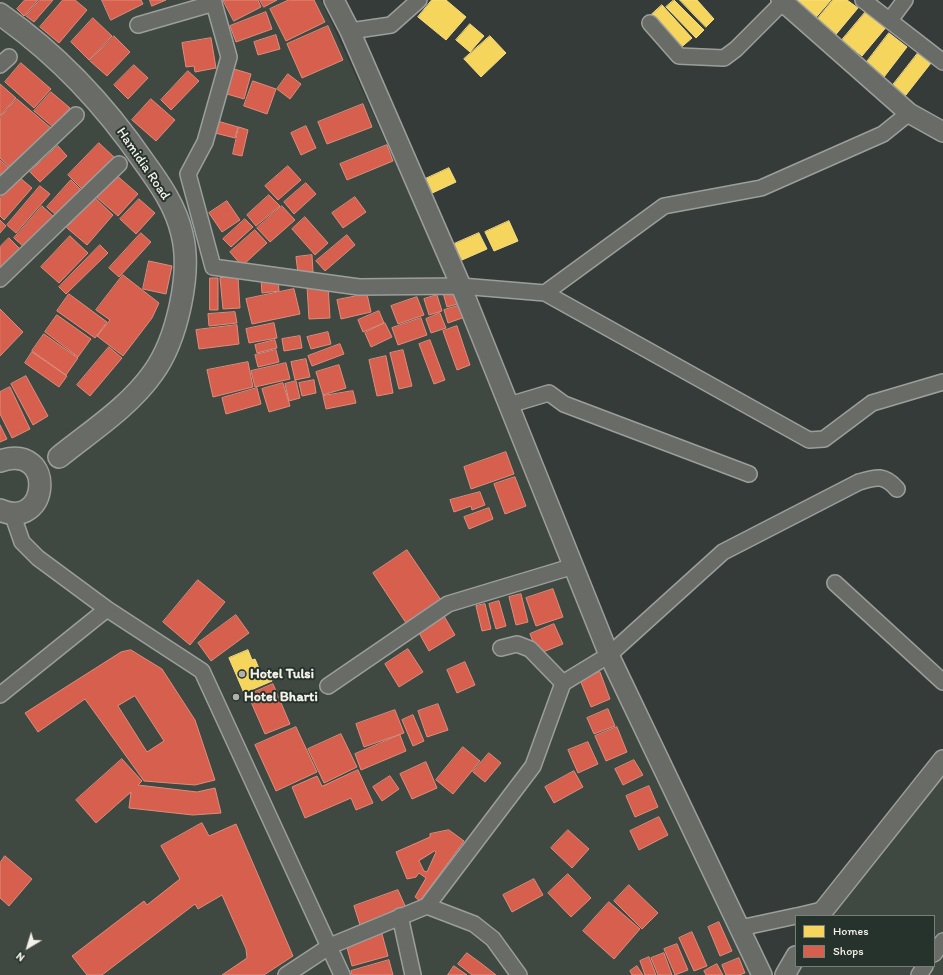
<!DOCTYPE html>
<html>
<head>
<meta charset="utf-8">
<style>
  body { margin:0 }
  #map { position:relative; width:943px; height:975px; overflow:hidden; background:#353b38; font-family:Itim,sans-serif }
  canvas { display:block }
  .legend { position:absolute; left:795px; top:915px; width:140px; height:52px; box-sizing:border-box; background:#26332d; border:1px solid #787f78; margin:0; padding:5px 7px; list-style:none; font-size:12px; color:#f4f1e8 }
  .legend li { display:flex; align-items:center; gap:8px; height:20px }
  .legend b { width:20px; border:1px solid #787f78 }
  .north { position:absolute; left:8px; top:927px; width:40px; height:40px; -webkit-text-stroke:3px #26332d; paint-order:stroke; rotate:218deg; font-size:11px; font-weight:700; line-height:16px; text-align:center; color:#f4f1e8 }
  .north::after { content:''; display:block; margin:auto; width:14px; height:18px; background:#f4f1e8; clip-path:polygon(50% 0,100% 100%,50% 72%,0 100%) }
</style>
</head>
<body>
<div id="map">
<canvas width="943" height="975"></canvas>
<ul class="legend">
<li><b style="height:11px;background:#f6d55c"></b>Homes</li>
<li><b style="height:11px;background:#d6604d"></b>Shops</li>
</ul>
<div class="north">N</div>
</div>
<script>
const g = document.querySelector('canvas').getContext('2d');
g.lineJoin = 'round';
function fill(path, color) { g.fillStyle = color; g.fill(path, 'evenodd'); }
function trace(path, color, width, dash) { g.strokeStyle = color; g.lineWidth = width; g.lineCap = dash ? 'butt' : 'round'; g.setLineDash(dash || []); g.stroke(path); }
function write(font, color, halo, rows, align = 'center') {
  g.font = font + ' Itim,sans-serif'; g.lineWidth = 4; g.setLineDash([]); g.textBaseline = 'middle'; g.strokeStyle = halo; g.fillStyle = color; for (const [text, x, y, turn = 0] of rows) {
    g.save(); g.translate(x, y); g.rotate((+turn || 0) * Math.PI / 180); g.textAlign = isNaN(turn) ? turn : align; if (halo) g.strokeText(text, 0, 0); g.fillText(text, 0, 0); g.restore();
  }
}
fill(new Path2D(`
  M0 0H321L766 975H0Z
  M943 759V975H792L798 966H934V916H833Z`), '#3f4942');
const homes = new Path2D(`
  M432 0H446L466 17 446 40 418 17Z
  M674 0 704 30 696 38 666 7Z
  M680 0H697L714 19 706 27Z
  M793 0H831L812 22Z
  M833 0H847L858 8 833 38 814 23Z
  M662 5 692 38 678 50 649 17Z
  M868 9 888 25 862 56 842 40Z
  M470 24 484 36 470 52 456 40Z
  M889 33 907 47 884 77 866 63Z
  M490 36 506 53 481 77 464 59Z
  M918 53 931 63 902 100 889 90Z
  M449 168 456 182 428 195 421 181Z
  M509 221 518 241 494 251 485 232Z
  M479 233 487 249 462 260 454 244Z
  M248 650 252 660 255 659 261 673 267 670 272 681 244 693 229 658Z`);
fill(homes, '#f6d55c');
trace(homes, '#f5dd86', 1);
const shops = new Path2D(`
  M25 0H38L24 16 17 9Z
  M40 0H53L34 22 26 16Z
  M63 0H75L87 10 59 43 40 27Z
  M102 0H141L143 4 111 20Z
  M150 0H166L152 6Z
  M223 0H258L261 7 234 21Z
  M260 0H277L264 7Z
  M289 0H314L325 22 286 41 270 9Z
  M266 12 272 29 236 42 230 26Z
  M93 18 112 36 89 60 71 42Z
  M328 26 343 60 302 78 287 44Z
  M276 35 280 49 258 55 254 42Z
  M114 36 130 52 107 76 90 61Z
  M211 38 216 68 195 72 194 66 186 67 182 43Z
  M21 63 51 89 34 108 5 82Z
  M134 65 148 78 128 99 114 85Z
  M234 69 251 74 244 99 227 94Z
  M188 71 199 81 171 110 161 100Z
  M288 74 301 84 290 99 277 89Z
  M253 81 276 89 267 114 244 106Z
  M0 84 16 98 0 116Z
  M51 92 70 108 53 127 34 111Z
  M17 99 51 128 13 170 0 158V118Z
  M151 99 175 120 156 141 132 120Z
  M363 104 372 127 327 144 318 122Z
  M214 120 238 127 235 138 211 132Z
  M306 126 316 148 301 155 291 133Z
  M239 127 248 130 242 156 233 154Z
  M99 143 116 159 84 191 68 175Z
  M387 145 393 161 347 180 340 164Z
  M58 146 67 156 40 182 30 172Z
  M0 160 9 168 0 177Z
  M288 166 301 180 278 200 265 186Z
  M115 174 138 194 118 216 95 196Z
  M19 177 32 188 4 220 0 216V198Z
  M71 180 81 190 57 216 47 207Z
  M306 183 316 194 294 214 284 202Z
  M40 186 50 194 16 233 7 225Z
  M269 195 280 206 256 226 247 215Z
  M94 197 113 215 87 245 67 228Z
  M355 197 366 212 343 228 332 213Z
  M139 199 155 213 136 234 120 219Z
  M227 201 240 220 222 232 209 213Z
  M42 206 53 216 25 248 14 238Z
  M282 206 295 220 270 242 257 228Z
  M305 217 328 243 315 255 292 229Z
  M245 219 253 227 231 247 223 239Z
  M0 220 6 226 0 233Z
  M255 230 267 243 242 266 230 252Z
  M141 233 151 242 119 277 109 268Z
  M347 235 355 245 325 271 316 261Z
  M70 236 88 253 59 283 41 267Z
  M9 238 21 250 0 272V247Z
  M100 245 108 253 66 294 59 287Z
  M312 255 313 272 298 273 296 257Z
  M149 261 172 266 166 294 143 289Z
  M123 275 159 303 152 318 123 356 97 336 110 320 96 310Z
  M238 277 240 308 223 309 220 278Z
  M210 278H218V310H210Z
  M278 278 279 291 262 293 261 279Z
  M328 285 330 318 309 319 307 286Z
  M294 289 300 314 252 324 246 299Z
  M457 289 461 303 447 307 443 293Z
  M69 294 107 322 95 338 57 311Z
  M367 294 371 312 341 319 337 300Z
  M437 295 442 311 429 315 424 299Z
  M417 297 424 315 398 324 391 306Z
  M461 305 465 317 448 323 444 310Z
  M0 309 23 332 0 356Z
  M379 311 384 323 363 332 358 320Z
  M235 312 237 323 209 326 208 314Z
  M440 313 446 328 431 333 426 319Z
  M57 315 91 339 78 357 45 332Z
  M421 318 427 335 398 345 392 328Z
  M274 323 277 338 249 343 246 329Z
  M385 323 392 337 371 347 365 333Z
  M237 325 239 344 199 349 196 330Z
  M457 326 470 365 457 370 443 331Z
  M328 332 331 344 311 349 307 337Z
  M44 334 78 358 66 375 32 351Z
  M300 336 302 348 284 351 282 339Z
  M275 340 277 348 257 353 255 345Z
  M430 340 445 380 434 384 419 344Z
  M340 344 344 354 312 366 308 356Z
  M109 347 122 358 90 396 77 385Z
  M276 350 279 362 258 367 255 355Z
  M403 350 412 386 399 389 390 353Z
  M32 352 67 376 59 387 25 363Z
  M386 356 393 393 377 396 369 360Z
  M306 359 310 377 295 380 291 362Z
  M248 362 253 387 213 397 207 370Z
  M286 363 290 379 255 387 251 371Z
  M339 365 346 388 323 395 316 372Z
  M26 376 48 416 33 425 11 384Z
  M314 380 316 393 302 396 299 383Z
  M296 381 300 398 289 401 285 384Z
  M283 383 290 406 269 412 262 389Z
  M10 387 30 429 12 438 0 414V392Z
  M257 388 261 404 226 414 222 398Z
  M353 391 356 403 326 409 323 396Z
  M0 425 7 439 0 442Z
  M506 452 514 474 471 489 464 467Z
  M515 477 526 506 505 514 494 484Z
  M480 492 485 505 472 510 471 506 454 512 450 500Z
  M489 508 493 519 469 529 464 517Z
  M407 550 443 603 408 626 373 573Z
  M198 580 225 602 190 645 163 622Z
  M553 589 563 617 536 626 526 598Z
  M521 594 528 622 516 625 509 597Z
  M499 601 506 626 496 629 489 604Z
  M485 604 491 629 482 631 476 606Z
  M236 615 249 633 211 661 198 643Z
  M444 616 455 635 429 651 418 631Z
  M554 624 563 644 538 654 530 634Z
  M408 649 423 672 399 687 385 664Z
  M131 650 162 669 195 720 215 780 195 785 144 781 85 699 38 732 25 713 121 652ZM135 696 164 741 147 752 118 706Z
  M465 662 475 685 457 693 447 670Z
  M600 672 610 699 591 707 580 680Z
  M273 684 290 724 265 734 248 695Z
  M438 704 448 730 427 737 418 711Z
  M608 709 615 726 594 734 587 718Z
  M395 710 404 733 364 747 356 724Z
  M413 715 424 741 413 746 402 720Z
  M296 727 317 772 276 791 255 745Z
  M617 727 627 752 606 761 595 736Z
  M341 734 357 767 324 783 308 749Z
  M400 735 406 751 361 770 355 754Z
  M588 742 598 764 578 773 568 750Z
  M463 747 480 761 453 794 436 780Z
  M489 753 501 763 485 782 473 772Z
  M122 759 142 781 138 785 197 792 215 788 221 813 193 815 129 808 131 792 96 823 76 800Z
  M634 760 643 775 623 785 615 769Z
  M426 762 437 788 412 799 400 774Z
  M358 770 373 803 356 810 351 798 305 818 292 787 317 776 322 786Z
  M574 771 583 787 554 803 545 787Z
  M390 776 399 789 382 801 373 787Z
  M649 786 658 807 635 817 626 796Z
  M659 817 668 835 639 850 630 831Z
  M202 823 209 836 236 824 293 956 264 975H222L247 958 246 949 222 895 198 909 195 904 102 975H87L72 956 144 901 147 905 180 879 161 846Z
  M449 830 464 841 420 901 415 897 426 878 419 873 416 877 407 879 396 852 430 837V834ZM435 851 436 852 427 872 424 871 419 861Z
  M568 830 589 849 572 868 551 848Z
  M5 856 32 879 9 906 0 898V863Z
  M568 874 591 898 571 917 548 893Z
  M534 879 543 895 512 912 503 895Z
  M629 885 658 913 642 929 614 901Z
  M398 890 406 908 360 925 354 906Z
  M609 902 640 929 614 959 583 931Z
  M719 922 732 951 720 956 708 927Z
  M692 932 707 966 694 971 679 938Z
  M382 934 388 956 352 966 346 944Z
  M677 944 688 970 675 975 664 949Z
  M467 953 482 964 496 975H472L458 964Z
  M664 953 672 975H658L651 958Z
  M649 957 656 975H645L640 961Z
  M739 958 745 973 739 975H726L722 965Z
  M389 960 393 975H352L351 971Z
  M717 964 723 975H706L704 971Z
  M454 966 467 975H448Z
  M637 966 643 975H632L630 971Z`);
fill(shops, '#d6604d');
trace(shops, '#df8c7c', 1);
const minor = new Path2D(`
  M213 0 229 57 205 142 188 174 213 267 359 287 461 286 545 293 809 440 824 439 872 403 943 382
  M863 0 943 62
  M890 20 905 0
  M650 23 679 56 724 58 736 49 783 2
  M138 25 214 3
  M350 31 391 25 419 0
  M0 65 9 57
  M0 187 76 115
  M0 279 119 164
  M545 293 664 206 761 188 883 134 909 113
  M509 405 549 393 564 404 749 474
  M12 513 22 542 38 558 107 609 202 671 342 975
  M835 583 943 682
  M501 648 517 644 530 649 563 683
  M328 686 448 604 574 566
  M0 695 107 609
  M427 906 474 924 493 939 519 975
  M400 916 413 975
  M797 916 822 910
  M740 928 796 916
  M934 954 943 941
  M286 975 330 946 427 906 533 766 563 683 609 655 723 552 859 482C876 477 884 474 897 489
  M919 975 925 966`);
const tertiary = new Path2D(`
  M334 0 350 31 461 286 609 655 762 975
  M781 0 909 113 943 132
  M819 916 943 760
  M785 975 796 956`);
const secondary = new Path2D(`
  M0 14C57 54 105 105 144 162 160 184 176 207 182 234 192 273 177 340 153 373 129 407 91 431 59 457
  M0 461C57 442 49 532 0 510`);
trace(minor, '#9c9e9b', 18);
trace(tertiary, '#9c9e9b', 22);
trace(secondary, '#9c9e9b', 24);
trace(minor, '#686b66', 15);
trace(tertiary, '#686b66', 19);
trace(secondary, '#686b66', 21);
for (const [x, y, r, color] of [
  [242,674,4,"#b1b1aa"],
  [236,697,4,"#b1b1aa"]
]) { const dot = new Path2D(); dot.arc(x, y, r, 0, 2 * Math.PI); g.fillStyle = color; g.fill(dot); trace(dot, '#26332d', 1.5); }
write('14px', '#f4f1e8', '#26332d', [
  ["Hamidia Road",143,164,56]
]);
write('bold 14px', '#f4f1e8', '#26332d', [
  ["Hotel Tulsi",250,674],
  ["Hotel Bharti",244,697]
], 'left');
</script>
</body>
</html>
